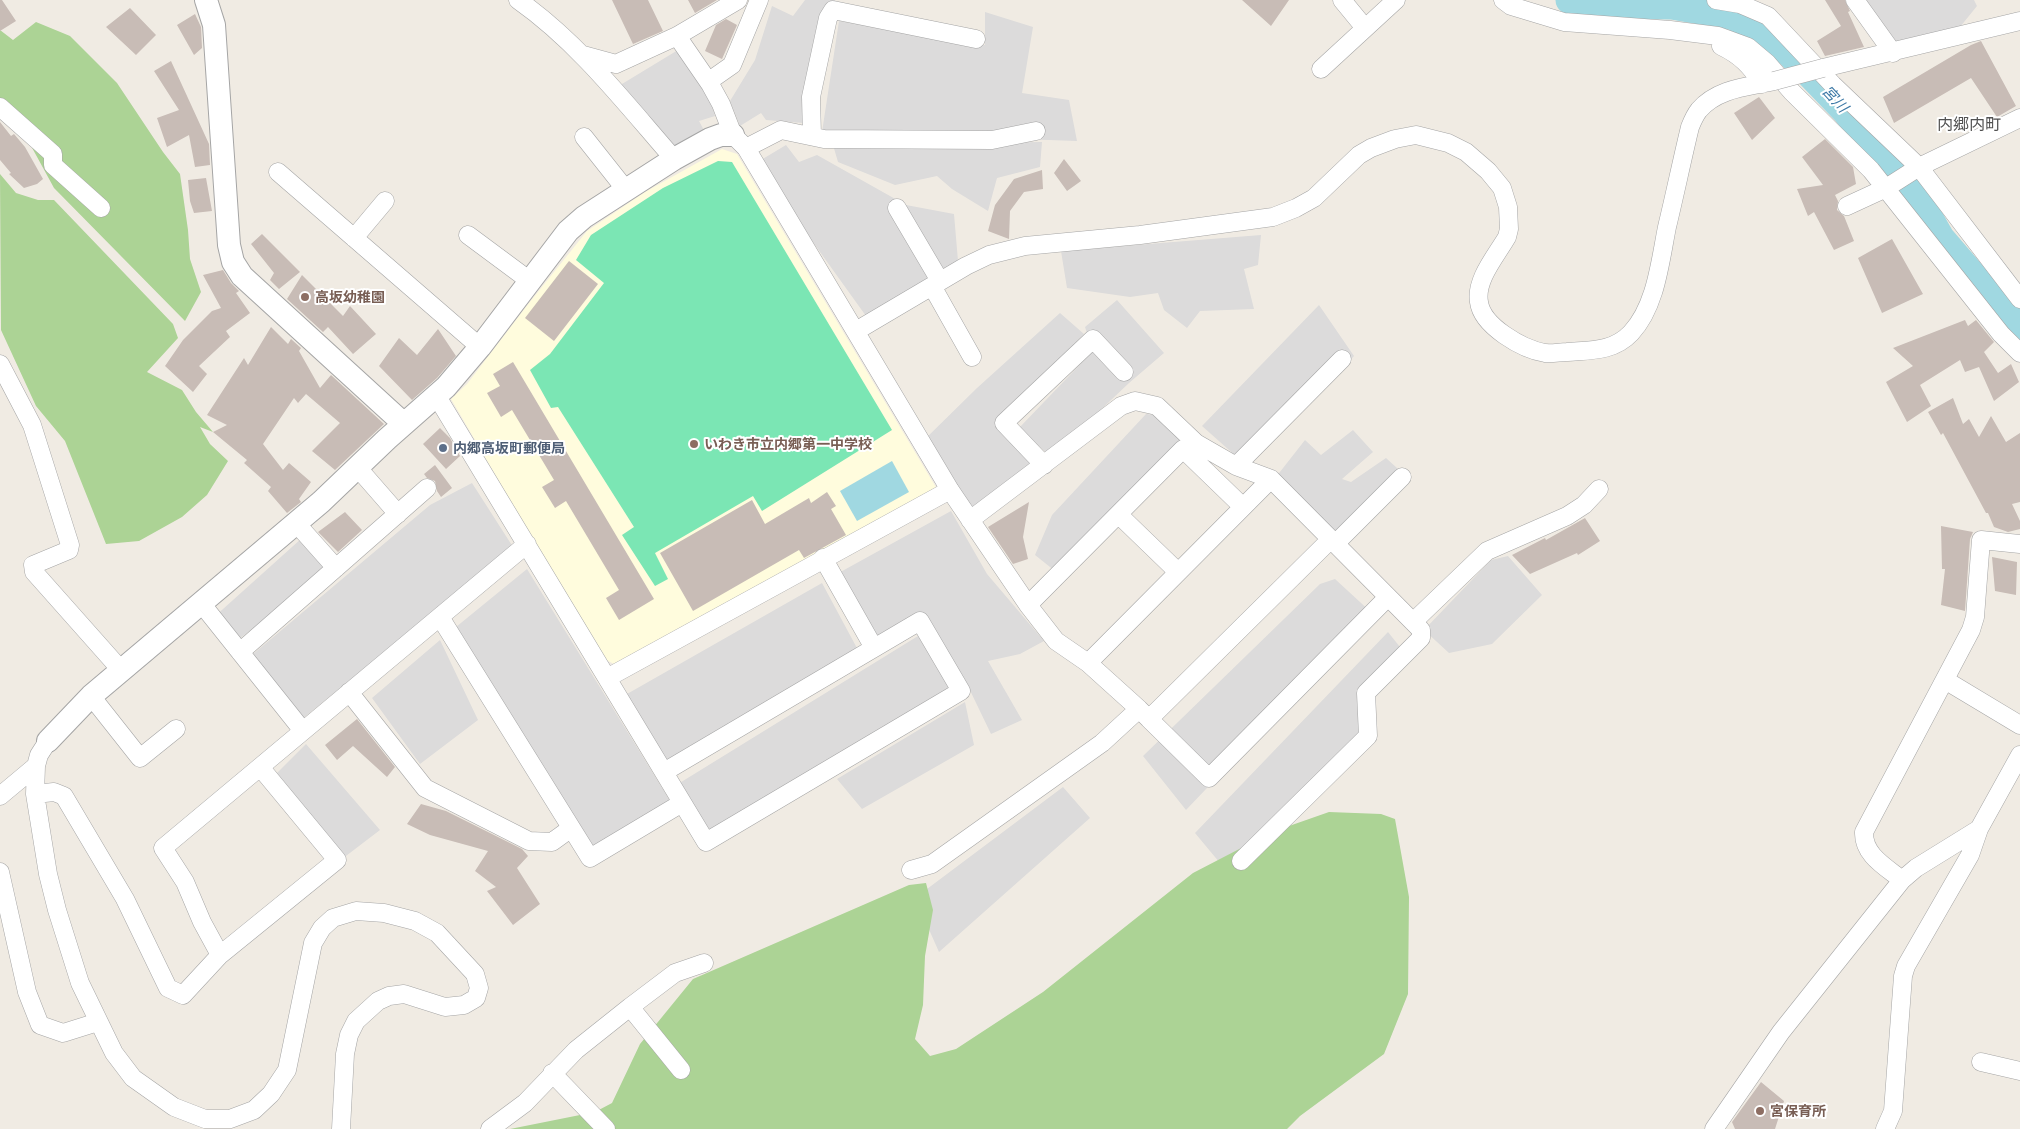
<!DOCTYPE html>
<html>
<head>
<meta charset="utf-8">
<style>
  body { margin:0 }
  canvas { display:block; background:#f0ebe3 }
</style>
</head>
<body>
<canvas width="2020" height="1129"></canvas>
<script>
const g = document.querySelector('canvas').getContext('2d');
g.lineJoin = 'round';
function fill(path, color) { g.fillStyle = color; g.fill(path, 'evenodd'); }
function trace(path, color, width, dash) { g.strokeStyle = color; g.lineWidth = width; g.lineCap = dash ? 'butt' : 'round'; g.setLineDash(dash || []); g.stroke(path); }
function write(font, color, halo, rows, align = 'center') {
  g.font = font + ' Commissioner,"Noto Sans JP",sans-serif'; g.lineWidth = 4; g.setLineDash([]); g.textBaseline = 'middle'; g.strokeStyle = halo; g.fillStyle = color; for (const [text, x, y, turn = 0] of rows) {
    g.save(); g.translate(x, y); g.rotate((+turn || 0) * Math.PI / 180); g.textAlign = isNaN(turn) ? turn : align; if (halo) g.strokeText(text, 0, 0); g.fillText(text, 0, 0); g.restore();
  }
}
fill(new Path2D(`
  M805 0H835L811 104 803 123 766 120 761 113 740 126 730 101 755 60 772 6 793 16Z
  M1862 0H1974L1977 6 1960 27 1893 43Z
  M985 12 1033 27 1022 93 1069 100 1077 141 822 132 839 21 985 45Z
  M678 50 706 85 715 116 699 121 707 136 677 149 617 87Z
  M1042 142 1040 167 997 178 988 211 952 189 937 176 895 185 838 162 833 145Z
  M786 145 799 162 817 155 906 205 954 214 958 261 866 316 756 163Z
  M1261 235 1258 265 1244 269 1254 309 1200 311 1187 328 1164 310 1158 293 1130 297 1067 288 1061 251Z
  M1117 300 1164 353 1129 383 1051 457 1019 428 1093 351 1085 327Z
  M1319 305 1354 356 1247 466 1202 426Z
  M1060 313 1084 334 999 422 1037 464 974 515 922 442 977 388Z
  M1146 414 1168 416 1190 438 1060 575 1035 555 1052 515Z
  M1353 430 1373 452 1342 479 1351 482 1386 458 1408 478 1341 541 1276 477 1305 440 1321 455Z
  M472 483 513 547 296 724 246 660 430 505Z
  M951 511 987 574 1044 641 1020 654 988 661 1022 720 991 734 965 680 925 620 871 643 835 575Z
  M302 538 324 563 323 575 235 642 213 618Z
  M1508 556 1542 595 1492 644 1449 653 1424 630 1491 560Z
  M527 569 672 804 590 851 456 627Z
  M1335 579 1373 614 1186 810 1143 756 1320 584Z
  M822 583 858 650 669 765 627 694Z
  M1388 632 1404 652 1357 697 1361 739 1225 869 1195 833Z
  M918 636 953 690 711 836 678 784Z
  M440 640 478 720 420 764 372 698Z
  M965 702 974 745 862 809 837 779Z
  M306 744 380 830 342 859 277 773Z
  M1063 787 1090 818 939 952 915 898Z`), '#dcdbdb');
fill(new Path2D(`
  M722 149 737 154 937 489 616 665 602 658 451 399 467 384 529 303 587 231 645 192Z`), '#fffcdd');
fill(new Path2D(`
  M36 22 70 36 117 83 163 152 180 174 188 230 190 259 201 292 185 321 54 188 12 111 0 98V30L13 40Z
  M0 174 16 193 38 200H54L173 324 178 338 147 372 182 390 196 412 213 432 200 427 210 444 228 461 207 495 182 517 139 541 106 544 65 441 36 406 1 330Z
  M1329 812 1381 814 1395 819 1409 897 1408 994 1384 1054 1300 1116 1287 1129H510L595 1112 612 1103 640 1044 693 979 909 885 926 883 933 910 925 956 923 1005 915 1039 930 1056 956 1049 1043 992 1193 873 1272 832Z`), '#acd395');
fill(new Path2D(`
  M718 161 732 162 892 430 762 511 753 496 655 553 668 579 655 586 622 535 634 527 558 407 551 408 530 370 550 354 604 283 576 260 591 235 663 188Z`), '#7be6b4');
fill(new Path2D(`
  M892 461 909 492 857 521 840 491Z`), '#a0d8e1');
trace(new Path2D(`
  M1570 0 1584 4 1672 5 1734 16 1790 53 1847 112 1927 215 1940 238 2020 331`), '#a0d8e1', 29);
fill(new Path2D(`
  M0 0H2L16 21 0 31Z
  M612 0H648L663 31 633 44Z
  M688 0H717L695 13Z
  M1242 0H1289L1271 26Z
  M1825 0H1845L1850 11 1848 12 1864 47 1825 56 1817 41 1841 26Z
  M130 8 156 35 136 55 106 27Z
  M195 14 201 27 202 48 194 55 177 25Z
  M726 19 737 25 722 59 705 51 716 25Z
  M1981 41 2016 106 1997 117 1971 78 1894 123 1883 97 1971 45Z
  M171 61 209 144 210 165 195 167 189 135 167 147 157 118 179 110 154 71Z
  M1759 97 1775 118 1752 140 1734 113Z
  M0 122 11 136 14 134 25 147 43 179 37 184 24 188 9 174 11 173 0 160Z
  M1825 139 1853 167 1856 184 1835 195 1838 201 1837 210 1844 216 1854 241 1834 250 1814 212 1808 216 1797 189 1823 185 1802 157Z
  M1064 159 1081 181 1067 191 1054 173Z
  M1042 170 1043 189 1024 192 1010 211 1009 239 988 231 995 205 1014 179Z
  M206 178 212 211 194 213 190 201 188 180Z
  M262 234 300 272 279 289 270 280 274 273 251 244Z
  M1892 239 1923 294 1882 313 1858 258Z
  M569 261 598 284 554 341 525 318Z
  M223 270 231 283 239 291 236 293 250 313 226 331 230 337 199 366 207 374 193 392 165 366 183 340 212 311 221 308 203 275Z
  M302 275 343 316 350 306 376 334 353 354 328 327 323 332 287 299Z
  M1965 320 1968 326 1976 320 1994 342 1984 352 1998 373 2011 364 2019 382 1994 401 1979 367 1965 372 1960 360 1920 385 1931 406 1907 422 1886 382 1913 366 1893 348Z
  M271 327 288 344 291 339 301 348 299 351 320 388 331 375 384 424 335 470 312 451 340 423 306 394 298 403 294 398 263 444 283 470 289 463 311 482 299 499 301 502 287 513 268 491 271 487 244 463 247 460 213 432 227 425 207 415 244 358 248 365Z
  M438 329 456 356 437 378 412 400 379 366 399 338 417 355Z
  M513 362 654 599 619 620 606 598 619 590 566 501 555 508 542 487 554 480 512 410 501 417 487 393 500 386 493 374Z
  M1953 398 1963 424 1969 419 1979 437 1991 416 2006 442 2020 433V502L2012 504 2020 521V529L2008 532 1994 527 1988 513H1986L1943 433 1941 435 1928 412Z
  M440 428 450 438 460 456 446 469 423 444Z
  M435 465 452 488 441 497 437 491 435 481 427 478 424 474Z
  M827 492 836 506 831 509 846 535 804 558 799 550 693 611 660 553 752 500 765 524 809 498 811 503Z
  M1029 502 1023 537 1028 559 1013 564 988 527Z
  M345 512 362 530 338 552 318 532Z
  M1585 518 1600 541 1578 555 1577 553 1530 574 1512 555 1545 538 1546 540Z
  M1941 526 1973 532 1970 539 1965 611 1941 605 1945 569H1942Z
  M1992 557 2017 562 2016 595 1995 591Z
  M357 719 395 767 387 777 353 746 337 760 325 745Z
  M421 804 446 811 522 849 528 856 517 868 540 904 513 925 487 891 496 887 475 871 488 851 430 835 407 824Z
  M1761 1082 1784 1101 1775 1129H1735L1732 1122Z`), '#c8bcb6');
const minor = new Path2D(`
  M518 0C579 43 625 103 674 159
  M759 0 732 65 712 79 710 84 721 104 733 135 746 148 950 490 1028 605 1056 641 1088 663 1139 709
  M1342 0 1365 28
  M1503 0 1511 6 1564 22 1670 30 1718 36 1748 47 1767 63 1792 92 1871 170 2001 334 2020 353
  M1716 0 1740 4 1768 16 1833 85 1919 167 2020 299
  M1855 0 1893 53
  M677 36 710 84
  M1721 46C1740 55 1751 66 1762 84
  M583 55 616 64 677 36 738 0
  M1823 68 2020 21
  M1321 69 1396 0
  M0 107 53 154V165L101 208
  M812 136 811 97 828 18 833 10 976 39
  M584 137 626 190
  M746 148 781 130 824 139 992 140 1036 131
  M278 172 480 347
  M1847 206 1886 188 1919 167 2020 118
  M897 208 940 281
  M468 235 530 281
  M354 238 385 201
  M932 286 972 357
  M856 331 966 266 989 255 1025 246 1140 235 1273 217 1296 208 1314 198 1359 155 1371 148 1395 139 1416 135 1448 143 1466 152 1488 171 1502 188 1508 207 1509 229 1507 237C1496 256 1475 280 1479 302 1482 326 1522 349 1545 353 1552 354 1560 352 1567 352 1590 350 1613 352 1631 333 1656 306 1660 262 1667 227 1675 194 1682 160 1690 127 1692 122 1695 115 1699 110 1718 88 1748 87 1774 81
  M0 364 32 425 70 545 69 550 33 565 34 572 121 670
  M436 395 706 842 961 691 920 621 664 772
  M1044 465 1004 423 1093 339 1124 372
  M1236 466 1271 479 1421 630V638L1366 693 1368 736 1241 861
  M357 467 398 514
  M1119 515 1178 572
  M970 520 1121 406 1135 401 1157 406 1196 443 1236 466 1342 359
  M296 523 336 568
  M1335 544 1402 477
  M823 558 874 648
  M201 603 303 731
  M1028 605 1183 449 1243 507
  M440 617 590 858 682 803
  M1413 622 1487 551 1567 516 1584 505 1599 489
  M240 652 427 488
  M1088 663 1271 479
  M607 678 950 490
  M1945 680 2020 725
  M349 692 425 788 529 841 552 842 570 829
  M91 696 140 758 176 729
  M1149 719 1209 778 1388 597
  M48 741 39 755 36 766 35 794 48 874 57 910 80 983 114 1053 133 1078 174 1107 205 1119H230L254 1110 271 1094 287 1070 313 943 322 928 333 918 356 911 384 913 415 921 437 933 475 974 479 988 476 998 464 1005 445 1007 404 994 389 996 378 1001 356 1021 349 1035 345 1054 341 1129
  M35 794 54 792 64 796 125 899 168 988 183 995 220 955 337 860 260 767
  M0 796 36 766
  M911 870 932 864 1102 743 1139 709 1149 719 1331 539
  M0 872 27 992 40 1025 63 1033 98 1022
  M1902 880C1886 867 1863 855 1864 832L1971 630 1975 617 1981 540 2020 544
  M220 955 202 922 185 882 163 848 527 544
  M1981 1062 2020 1071
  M681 1070 630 1007 675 973 704 963
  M552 1073 606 1129
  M490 1129 525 1103 576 1050 630 1007
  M1714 1129 1781 1032 1902 880 1916 868 1979 829
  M1885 1129 1893 1111 1903 976 1906 966 1970 855 1979 829 2020 755`);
const tertiary = new Path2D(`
  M206 0 214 25 229 245 233 262 242 276 404 424
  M48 741 91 696 321 502 387 439 446 387 480 347 568 231 584 217 674 159 710 139 721 135H733`);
trace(minor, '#a5a5a5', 19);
trace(tertiary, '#a5a5a5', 24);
trace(minor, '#fff', 18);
trace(tertiary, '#fff', 22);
const minorBridge = new Path2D(`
  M1774 81 1823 68`);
trace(minorBridge, '#a5a5a5', 19, []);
trace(minorBridge, '#fff', 18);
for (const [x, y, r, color] of [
  [305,297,5,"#8d6e63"],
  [694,444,5,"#8d6e63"],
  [443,448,5,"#5c6f8a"],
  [1760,1111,5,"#8d6e63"]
]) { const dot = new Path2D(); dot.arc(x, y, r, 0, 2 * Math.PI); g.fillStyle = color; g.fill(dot); trace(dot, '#fff', 2); }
write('bold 14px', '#785e54', '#fff', [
  ["高坂幼稚園",315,297],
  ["いわき市立内郷第一中学校",704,444],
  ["宮保育所",1770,1111]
], 'left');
write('bold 14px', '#4e5e75', '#fff', [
  ["内郷高坂町郵便局",453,448]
], 'left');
write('italic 15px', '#3d79a6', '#fff', [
  ["宮川",1835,99,47]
]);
write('16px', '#515151', '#fff', [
  ["内郷内町",1969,125]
]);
</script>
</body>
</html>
